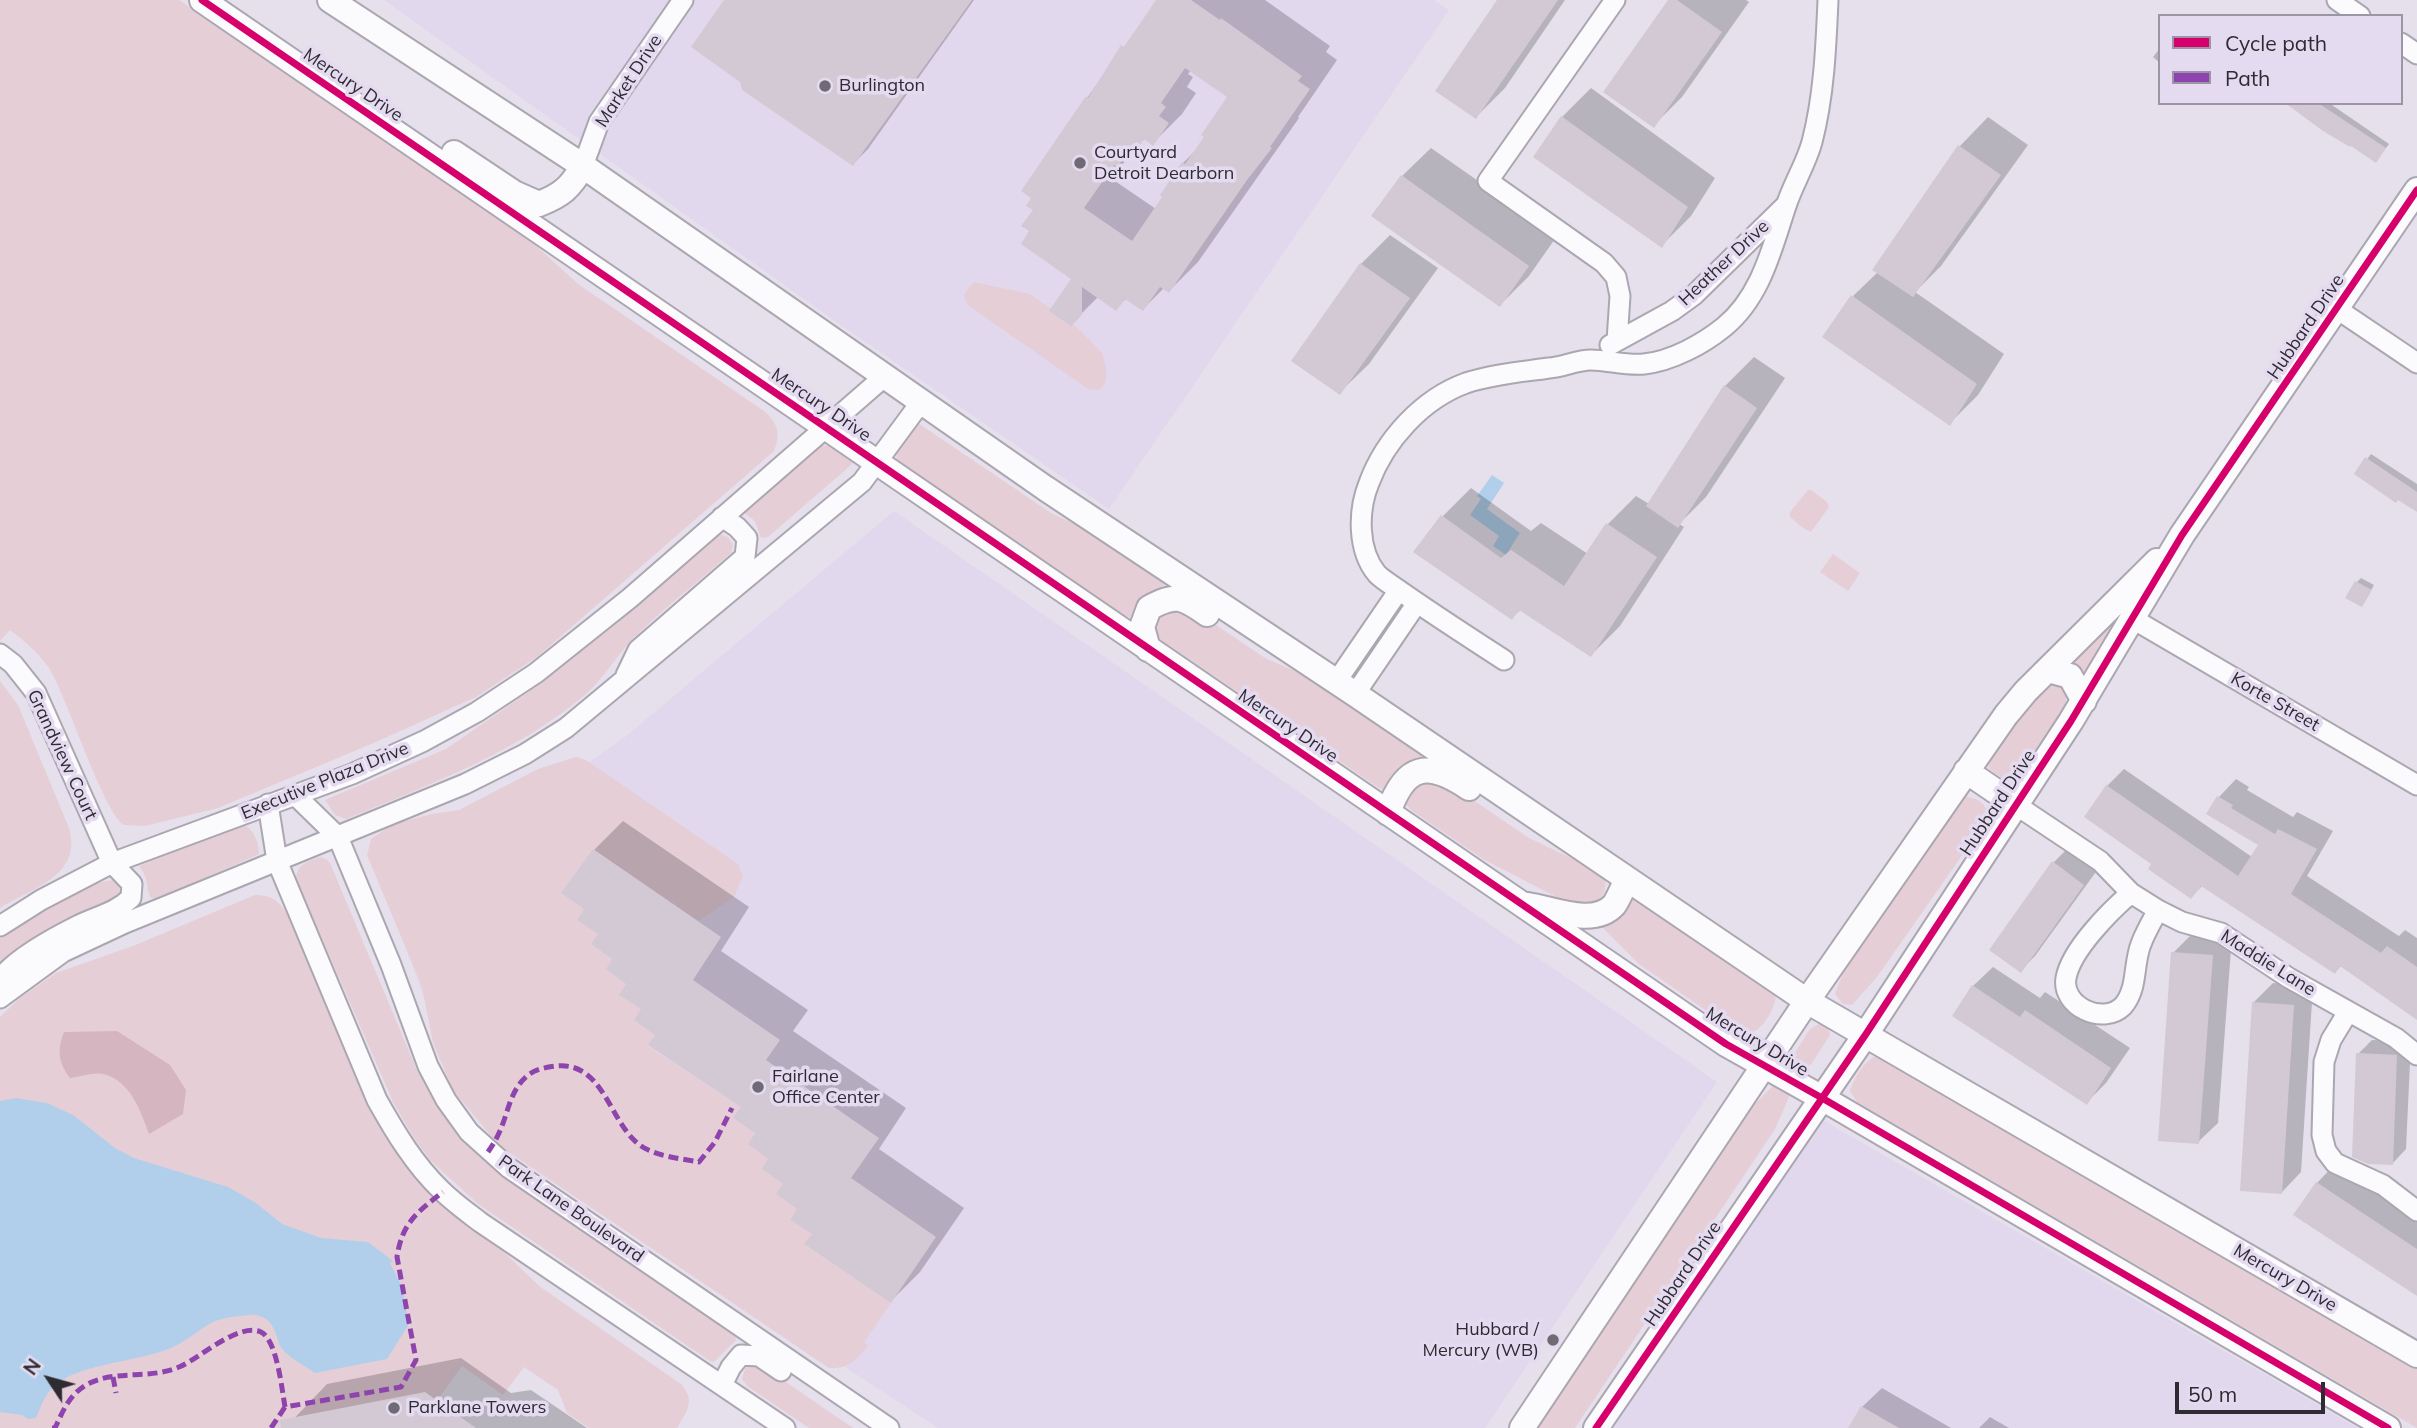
<!DOCTYPE html>
<html>
<head>
<meta charset="utf-8">
<style>
  body { margin:0 }
  #map { position:relative; width:2417px; height:1428px; overflow:hidden; background:#e5e0ec; font-family:Mulish,sans-serif }
  canvas { display:block }
  .legend { position:absolute; left:2158px; top:14px; width:245px; height:91px; box-sizing:border-box; background:#e4dbf1; border:2px solid #9c95a5; margin:0; padding:9px 12px; list-style:none; font-size:21px; color:#2f2b33 }
  .legend li { display:flex; align-items:center; gap:14px; height:35px }
  .legend b { width:35px; border:2px solid #9c95a5 }
  .north { position:absolute; left:14px; top:1344px; width:70px; height:70px; -webkit-text-stroke:5px #e4dbf1; paint-order:stroke; rotate:306deg; font-size:19px; font-weight:700; line-height:28px; text-align:center; color:#2f2b33 }
  .north::after { content:''; display:block; margin:auto; width:24px; height:32px; background:#2f2b33; clip-path:polygon(50% 0,100% 100%,50% 72%,0 100%) }
  .scale { position:absolute; left:2175px; top:1382px; width:150px; height:32px; box-sizing:border-box; border:4px solid #2f2b33; border-top:0; padding-left:9px; font-size:21px; line-height:24px; white-space:nowrap; color:#2f2b33; -webkit-text-stroke:5px #e4dbf1; paint-order:stroke }
</style>
</head>
<body>
<div id="map">
<canvas width="2417" height="1428"></canvas>
<ul class="legend">
<li><b style="height:9px;background:#d6006c"></b>Cycle path</li>
<li><b style="height:9px;background:#8e44ad"></b>Path</li>
</ul>
<div class="north">N</div>
<div class="scale">50 m</div>
</div>
<script>
const g = document.querySelector('canvas').getContext('2d');
g.lineJoin = 'round';
function fill(path, color) { g.fillStyle = color; g.fill(path, 'evenodd'); }
function trace(path, color, width, dash) { g.strokeStyle = color; g.lineWidth = width; g.lineCap = dash ? 'butt' : 'round'; g.setLineDash(dash || []); g.stroke(path); }
function write(font, color, halo, rows, align = 'center') {
  g.font = font + ' Mulish,sans-serif'; g.lineWidth = 7; g.setLineDash([]); g.textBaseline = 'middle'; g.strokeStyle = halo; g.fillStyle = color; for (const [text, x, y, turn = 0] of rows) {
    g.save(); g.translate(x, y); g.rotate((+turn || 0) * Math.PI / 180); g.textAlign = isNaN(turn) ? turn : align; if (halo) g.strokeText(text, 0, 0); g.fillText(text, 0, 0); g.restore();
  }
}
fill(new Path2D(`
  M384 0H1434L1449 10 1109 509 839 324Z
  M894 511 1717 1082 1485 1428H938L555 1177 437 1036 372 849 581 768 625 737Z
  M1821 1119 2358 1428H1613Z`), '#e1d8ee');
fill(new Path2D(`
  M0 0H179L520 231 578 284 764 411C778 423 781 434 774 451L537 657 476 697 376 742 218 808 145 826 124 825C103 812 68 699 49 668 38 653 25 641 10 630L0 641Z
  M974 282 1030 294 1079 329 1102 353 1106 367V381L1102 388 1096 390 1088 389 972 308 967 304 964 296 968 288Z
  M918 423 1051 513 1115 543 1169 582 1144 597 1130 617 1125 616 897 460 896 452Z
  M822 445 829 446 850 457 853 461 850 466 768 537 761 538 755 521 743 512 814 448Z
  M1808 490H1811L1827 502 1829 507 1811 532 1803 528 1790 517V512Z
  M719 534 728 537 733 545 731 553C698 582 661 610 631 641 615 658 603 679 586 694 517 753 428 785 346 819L335 815 325 800 446 749 540 684 710 538Z
  M1833 554 1860 573 1848 591 1820 572Z
  M1157 610H1194L1265 658 1320 682 1421 751 1424 756 1399 769 1384 790 1379 788 1157 637 1152 629Z
  M2109 625 2113 632 2083 675 2064 658Z
  M0 681 18 705 69 828C83 876 32 888 0 908Z
  M2045 682 2060 684 2067 694 2065 706 2017 776 2002 778 1989 769 1988 756Z
  M576 757 586 760 738 864 743 876 734 897 699 921 593 849 561 893 584 909 577 920 598 934 591 944 612 959 606 969 626 984 620 995 641 1009 635 1020 655 1035 648 1046 741 1107 734 1119 755 1133 748 1144 768 1159 763 1170 783 1184 776 1194 797 1209 790 1220 812 1234 805 1245 891 1303 864 1342 868 1346C856 1360 849 1369 829 1368L504 1149 495 1141 453 1090 433 1043 422 987 367 855 371 839 393 824 432 814 459 810 538 769Z
  M1445 781 1529 838 1592 868 1605 876C1609 905 1587 909 1564 901L1483 859 1411 810 1404 802 1409 783Z
  M1962 797C1977 796 1991 805 1986 821L1877 977 1852 1005 1843 1004 1835 994 1847 962Z
  M239 824C252 824 259 842 259 854L157 899 151 898C144 886 151 881 139 866Z
  M320 857 326 859 330 863 416 1068C442 1119 462 1144 507 1180L735 1334 736 1340 714 1362 710 1361 478 1204 431 1161 414 1138 394 1104 296 879C297 864 307 862 320 857Z
  M114 880 121 889 119 899 0 969V938C28 918 80 882 114 880Z
  M1629 894 1771 990 1776 996C1774 1012 1758 1039 1740 1034L1639 964 1601 926 1598 922Z
  M255 895C272 895 279 901 288 915L362 1093 401 1161 434 1199 506 1254 539 1286 681 1384C696 1401 687 1411 677 1428H589L567 1413 558 1390 524 1367 503 1395 462 1366 437 1401 283 1428H0V1017L20 998 56 973 133 946Z
  M1819 1024 1827 1027 1830 1035 1812 1063 1808 1066 1798 1063 1795 1059 1794 1054 1810 1029Z
  M1876 1056H1882L2417 1367V1428L1857 1102 1850 1091C1854 1078 1863 1062 1876 1056Z
  M1779 1084 1789 1091V1097L1775 1129 1575 1428H1535L1749 1110 1773 1086Z
  M753 1363 761 1365 853 1428H809L747 1386 742 1379 745 1369Z`), '#e6ced7');
fill(new Path2D(`
  M117 1031 170 1065 186 1090 183 1114 149 1134C140 1110 131 1081 103 1074 94 1072 79 1077 70 1078 58 1062 57 1050 64 1032Z`), '#d5b5bf');
fill(new Path2D(`
  M1492 475 1504 483 1487 509 1520 533 1506 555 1493 546 1499 536 1470 515 1481 499 1477 496Z
  M16 1098 47 1103 73 1115 115 1148 134 1158 228 1187 256 1203 282 1224 321 1238 368 1242 393 1261 390 1263 402 1287 409 1324 387 1359 315 1373C306 1366 292 1360 284 1351 274 1341 279 1320 256 1315 251 1314 244 1316 240 1316 205 1319 205 1330 177 1345 145 1362 82 1362 55 1385 45 1394 41 1406 36 1418L28 1419 22 1415 0 1412V1101Z`), '#b1cfea');
fill(new Path2D(`
  M726 0H974L868 149 853 164Z
  M1158 0H1265L1330 46 1326 52 1337 60 1298 117 1299 118 1198 262 1169 291 1164 288 1143 309 1127 298 1116 308 1099 296 1071 324 1073 279 1031 231 1035 210 1087 98ZM1191 70 1230 97 1197 149 1183 163 1156 209 1112 179 1136 146 1146 138 1153 143 1182 114 1196 93 1187 87 1193 77 1188 74Z
  M1499 0H1565L1505 88 1476 117Z
  M1671 0H1746L1749 2 1682 97 1653 126Z
  M2160 48V63L2153 57Z
  M1591 88 1715 178 1691 216 1662 245 1562 117Z
  M2288 103H2329L2389 144 2376 161Z
  M1988 117 2028 145 1941 266 1915 292 2004 354 1978 395 1949 424 1853 296 1878 272 1875 270 1960 146Z
  M1431 148 1557 236 1529 276 1500 305 1402 176Z
  M1390 235 1438 268 1369 364 1340 392 1294 360 1361 264Z
  M1754 357 1785 378 1706 497 1679 524 1684 527 1620 626 1591 655 1521 609 1512 618 1443 516 1471 488 1531 531 1541 523 1588 554 1608 524 1636 496 1649 504 1725 386Z
  M2371 454 2417 484V510L2356 474Z
  M2361 578 2374 585 2365 601 2357 582Z
  M2124 769 2252 857 2261 844 2208 814 2219 797 2236 779 2249 787 2247 790 2293 817 2297 812 2333 831 2307 876 2399 936 2405 930 2417 938V1018L2342 965 2335 972 2203 885 2191 897 2154 863 2107 786Z
  M623 821 749 907 721 951 808 1010 793 1031 906 1108 879 1149 964 1208 920 1272 891 1301 814 1233 743 1107 657 1035 614 959 587 909 594 850Z
  M2068 848 2098 869 2035 956 2020 971 2053 863Z
  M2193 933 2232 936 2218 1123 2198 1142 2173 953Z
  M1993 967 2040 998 2045 992 2130 1048 2106 1083 2087 1102 1973 986Z
  M2273 983 2313 986 2301 1172 2282 1192 2253 1003Z
  M2372 1040 2411 1041 2406 1149 2392 1164 2358 1054Z
  M2336 1163 2417 1217V1294L2317 1183Z
  M461 1358 511 1393 531 1390 587 1428H285L327 1384Z
  M1882 1388 1951 1428H1850L1862 1407Z
  M1990 1417 2009 1428H1979Z`), '#0003');
fill(new Path2D(`
  M724 0H972L853 166 742 90 740 82 691 47Z
  M1156 0H1191L1220 20 1221 18 1302 76 1298 81 1310 89 1270 147 1272 148 1247 180 1169 293 1160 287 1143 311 1125 299 1116 311 1082 287V315L1071 326 1049 311 1071 279 1021 244 1029 231 1021 226 1033 210 1026 206 1031 198 1021 191 1086 96 1088 98 1121 45 1124 47ZM1185 68 1227 97 1201 135 1204 137 1185 164 1182 162 1160 195 1162 197 1132 241 1084 208 1114 165 1117 167 1132 146 1137 149 1144 139 1153 146 1169 123 1159 116 1166 107 1161 103Z
  M1497 0H1558L1476 119 1435 91Z
  M1668 0H1677L1722 32 1654 128 1603 92Z
  M2285 103H2318L2386 148 2376 163 2351 146 2350 147 2323 131Z
  M1561 116 1688 207 1662 248 1533 157Z
  M1958 145 2001 175 1913 297 1872 270Z
  M1401 175 1529 266 1500 307 1371 216Z
  M1360 263 1410 298 1340 395 1291 361Z
  M1851 295 1977 384 1950 426 1822 337Z
  M1724 385 1757 408 1678 528 1646 506Z
  M2365 457 2417 492V512L2398 500 2396 503 2354 474Z
  M1441 515 1501 558 1511 550 1564 586 1606 523 1657 557 1591 657 1519 610 1512 620 1413 552Z
  M2355 581 2372 590 2362 607 2345 598Z
  M2106 785 2238 876 2258 845 2206 814 2217 796 2233 805 2231 808 2275 834 2278 829 2317 849 2291 894 2381 953 2387 946 2417 967V1020L2340 966 2335 974 2201 886 2191 899 2148 869 2151 864 2084 817Z
  M593 849 721 937 693 980 780 1040 766 1060 879 1138 851 1178 936 1237 891 1303 804 1244 812 1234 790 1220 797 1209 776 1194 783 1184 762 1169 768 1159 748 1144 755 1133 733 1118 741 1107 648 1045 655 1035 634 1020 641 1009 619 995 626 984 606 969 612 959 591 944 598 934 577 920 584 909 561 893Z
  M2052 861 2084 885 2021 973 1989 950Z
  M2171 952 2213 955 2199 1144 2158 1141Z
  M1972 985 2020 1017 2025 1010 2111 1068 2087 1105 1952 1016Z
  M2252 1002 2294 1005 2282 1194 2240 1191Z
  M2356 1053 2397 1055 2393 1165 2368 1164 2352 1157Z
  M2316 1182 2417 1249V1296L2293 1215Z
  M425 1392 476 1428H281L280 1420Z
  M1861 1406 1899 1428H1848Z`), '#d3c9d4');
const minor = new Path2D(`
  M1615 0 1488 181 1604 263 1616 277 1620 296 1617 341
  M2337 0 2360 16
  M2401 43 2417 54
  M583 166 599 122 683 0
  M2337 309 2417 363
  M1610 345 1672 311 1694 295 1785 206
  M2133 619 2417 785
  M0 654 13 664 36 693 112 863 132 884 131 898C115 913 97 916 77 926 55 937 15 959 0 979
  M1504 660C1470 638 1436 616 1403 593 1395 587 1384 581 1377 574 1357 550 1358 510 1369 483 1385 440 1422 399 1466 383 1493 374 1522 372 1549 368 1563 367 1577 360 1591 360 1608 360 1626 366 1644 364 1672 361 1703 344 1724 327 1761 297 1772 248 1786 206 1793 184 1806 164 1812 142 1824 96 1826 47 1828 0
  M626 675 638 650 745 557 747 538 737 527 722 517
  M1336 682 1399 590
  M1355 694 1417 603
  M295 795 338 837 391 965 428 1066 446 1100 469 1132 509 1168 889 1428
  M268 804 277 861 377 1100C395 1132 414 1164 441 1190 453 1202 467 1212 480 1222L785 1428
  M2016 805 2100 861 2131 893 2158 910 2182 922 2221 933 2289 978 2396 1038 2417 1055
  M2131 893C2110 911 2071 950 2066 978 2061 1006 2103 1026 2123 1006 2138 989 2133 964 2141 944 2145 933 2152 921 2158 910
  M0 926 41 900 112 863 352 774 424 741 477 712 536 673 630 598 885 376
  M0 998 63 952 125 923 465 784 525 754 566 728 862 482 921 402
  M2348 1012 2331 1040 2324 1062 2322 1135 2326 1151 2335 1163 2383 1185 2417 1211
  M722 1385 731 1367 741 1355 759 1356 781 1371`);
const tertiary = new Path2D(`
  M202 0 1726 1044 1822 1098 2388 1428
  M330 0 583 166 1045 488 1355 694 1807 1001 2417 1355
  M454 153 514 193 539 204C562 195 570 188 583 166
  M1148 649 1142 627 1149 608C1176 593 1183 597 1207 614
  M2048 670 2070 676 2084 701
  M1966 771 2016 805
  M1388 813C1405 764 1427 760 1469 788
  M1528 905C1553 909 1594 927 1614 905 1619 898 1623 887 1627 879
  M1522 1428 1807 1001 2006 715 2026 691 2157 561
  M1596 1428 1866 1034 2071 721 2182 535 2417 190`);
trace(minor, '#aba7b1', 23);
trace(tertiary, '#aba7b1', 28);
trace(minor, '#fbfafc', 19);
trace(tertiary, '#fbfafc', 24);
trace(new Path2D(`
  M488 1152C492 1146 496 1140 499 1133 508 1114 510 1090 527 1076 535 1069 547 1067 557 1066 601 1062 609 1116 634 1140 649 1156 678 1158 699 1162L715 1142 732 1108
  M113 1377 116 1393
  M52 1428H55C63 1411 69 1395 86 1385 114 1369 150 1380 179 1367 199 1359 238 1322 261 1332 277 1340 282 1390 285 1407L401 1387 416 1360 397 1257C402 1223 417 1212 443 1192
  M271 1428 285 1407`), '#8e44ad', 5, [10, 5]);
trace(new Path2D(`
  M202 0 1726 1044 1822 1098 2388 1428
  M1596 1428 1866 1034 2071 721 2182 535 2417 190`), '#d6006c', 7);
for (const [x, y, r, color] of [
  [825,86,7,"#6f6a74"],
  [1080,163,7,"#6f6a74"],
  [758,1087,7,"#6f6a74"],
  [1553,1340,7,"#6f6a74"],
  [394,1408,7,"#6f6a74"]
]) { const dot = new Path2D(); dot.arc(x, y, r, 0, 2 * Math.PI); g.fillStyle = color; g.fill(dot); trace(dot, '#e4dbf1', 2.5); }
write('18px', '#2f2b33', '#e4dbf1', [
  ["Market Drive",629,81,-57],
  ["Mercury Drive",353,85,34],
  ["Heather Drive",1724,263,-43],
  ["Hubbard Drive",2306,327,-56],
  ["Mercury Drive",821,405,34],
  ["Korte Street",2275,702,30],
  ["Mercury Drive",1288,726,34],
  ["Grandview Court",62,755,65],
  ["Executive Plaza Drive",325,781,-22],
  ["Hubbard Drive",1998,803,-57],
  ["Maddie Lane",2268,963,32],
  ["Mercury Drive",1757,1042,31],
  ["Park Lane Boulevard",571,1209,35],
  ["Hubbard Drive",1683,1274,-56],
  ["Mercury Drive",2285,1278,30]
]);
write('18px', '#2f2b33', '#e4dbf1', [
  ["Burlington",839,86],
  ["Courtyard",1094,153],
  ["Detroit Dearborn",1094,174],
  ["Fairlane",772,1077],
  ["Office Center",772,1098],
  ["Hubbard /",1539,1330,"right"],
  ["Mercury (WB)",1539,1351,"right"],
  ["Parklane Towers",408,1408]
], 'left');
</script>
</body>
</html>
